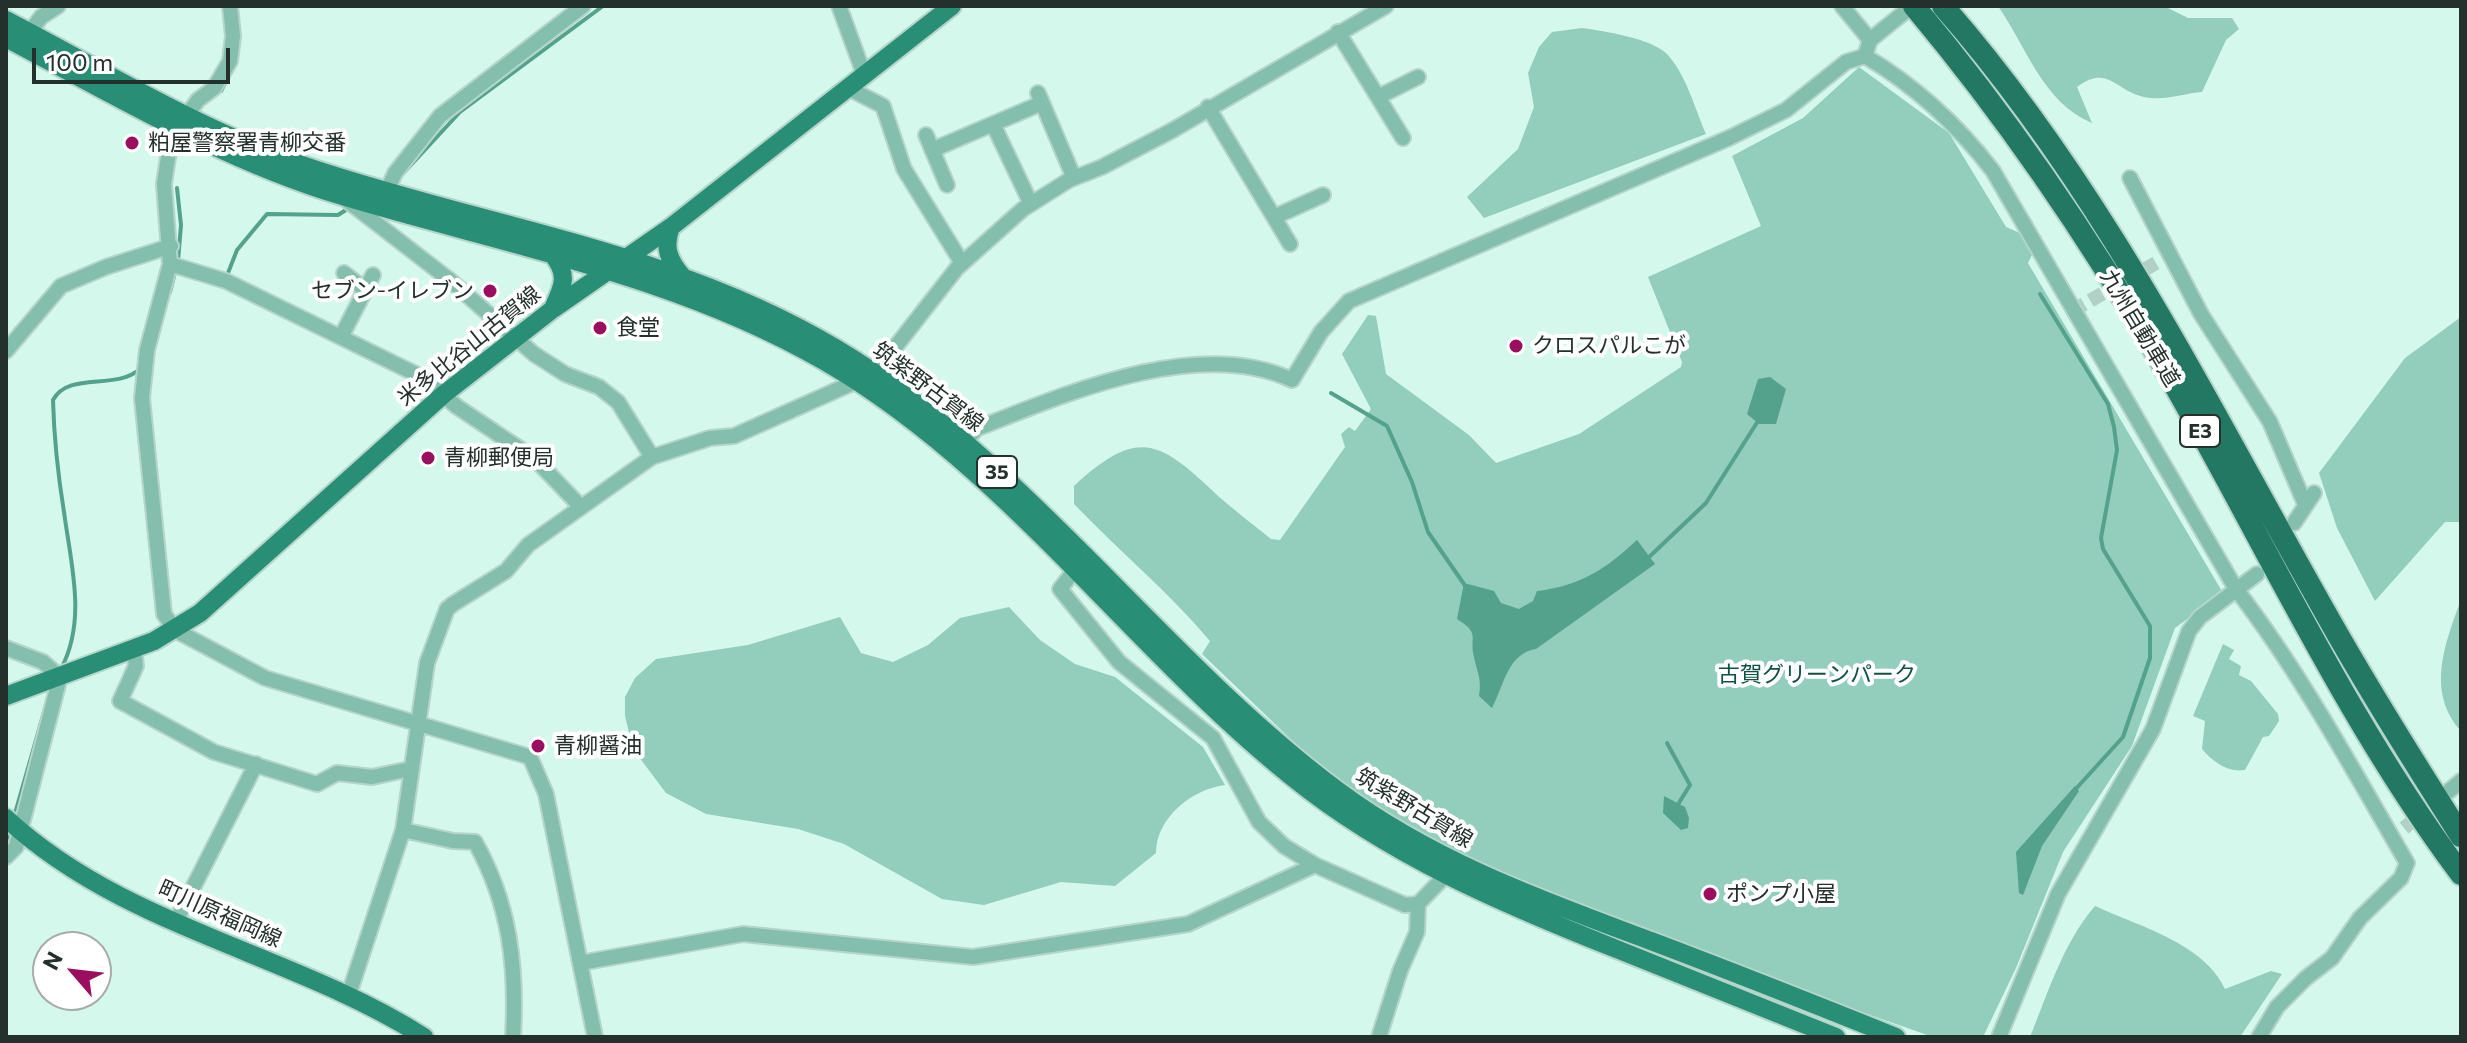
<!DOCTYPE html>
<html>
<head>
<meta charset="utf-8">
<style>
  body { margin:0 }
  #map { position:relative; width:2467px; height:1043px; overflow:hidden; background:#d5f8ed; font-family:Commissioner,sans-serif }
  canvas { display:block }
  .frame { position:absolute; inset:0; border:8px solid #23302c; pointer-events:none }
  .north { position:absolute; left:32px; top:931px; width:80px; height:80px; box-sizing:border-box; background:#fff; border:2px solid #a7acab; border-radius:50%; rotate:298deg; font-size:22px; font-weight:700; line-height:32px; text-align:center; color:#23302c }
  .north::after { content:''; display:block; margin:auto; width:28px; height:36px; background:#9b0d5e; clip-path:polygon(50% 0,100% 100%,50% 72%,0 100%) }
  .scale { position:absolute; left:32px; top:48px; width:198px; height:36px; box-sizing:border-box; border:4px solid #23302c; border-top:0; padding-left:10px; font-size:24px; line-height:28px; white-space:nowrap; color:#23302c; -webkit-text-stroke:6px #fff; paint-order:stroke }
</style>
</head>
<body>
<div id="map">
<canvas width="2467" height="1043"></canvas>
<div class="frame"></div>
<div class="north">N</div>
<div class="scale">100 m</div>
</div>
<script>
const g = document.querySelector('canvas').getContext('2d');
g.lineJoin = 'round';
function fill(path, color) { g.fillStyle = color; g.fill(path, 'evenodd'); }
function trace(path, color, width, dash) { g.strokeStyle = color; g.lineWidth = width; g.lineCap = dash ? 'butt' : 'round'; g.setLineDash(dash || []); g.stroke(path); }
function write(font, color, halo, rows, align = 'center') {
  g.font = font + ' Commissioner,"Noto Sans JP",sans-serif'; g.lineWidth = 8; g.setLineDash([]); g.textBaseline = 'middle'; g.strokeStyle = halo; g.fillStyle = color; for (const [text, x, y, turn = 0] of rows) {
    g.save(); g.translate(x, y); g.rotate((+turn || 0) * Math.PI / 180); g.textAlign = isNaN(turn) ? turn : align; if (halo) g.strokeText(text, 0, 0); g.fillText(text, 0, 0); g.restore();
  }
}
fill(new Path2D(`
  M1998 6H2152L2168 8 2188 18H2232L2239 29 2226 40 2202 92C2186 93 2167 100 2151 98 2116 95 2110 62 2077 87L2092 123C2043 103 2026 46 1998 6Z
  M1582 28C1603 31 1651 38 1667 54 1686 74 1695 109 1706 134L1484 218 1467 197 1518 149 1534 107 1528 73 1539 47 1552 32Z
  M1859 67 1949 133 2006 227 2020 233 2032 255 2028 263 2223 593 2175 628 2132 746 2063 852 2016 968 1983 1037H1933L1736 968 1498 877 1346 792 1202 654 1210 641C1169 592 1118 550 1074 504V486C1139 426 1160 441 1218 496 1235 511 1254 525 1271 539L1280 540 1345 447 1341 434 1349 427 1355 431 1371 409 1342 354 1368 315 1376 316 1386 374 1469 435 1496 463 1579 434 1681 367 1682 362 1648 277 1761 226 1732 156 1803 118Z
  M2461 317V522H2445L2375 601 2337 528 2319 473 2405 358Z
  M2461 599V731C2425 691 2446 642 2461 599Z
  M1009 607 1040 640 1075 664 1115 677 1203 747 1225 785C1192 789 1156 818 1156 853L1115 886 1061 882 984 905 942 899 844 844 798 829 706 814 666 793 633 749 625 716V697L635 678 656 659 748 645 840 617 861 653 893 662 928 645 960 618Z
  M2223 644 2234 650 2229 659 2241 666 2239 675 2251 681 2278 714 2279 721 2269 736 2263 737 2245 770C2228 773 2213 762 2202 749L2205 721 2193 716Z
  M2095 906C2138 926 2204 943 2225 989L2271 971 2282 974 2240 1037H2030C2048 993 2063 943 2095 906Z`), '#93cdbb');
fill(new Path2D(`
  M1770 377 1786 389 1776 424H1759L1747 414 1758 379Z
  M1637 540 1655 564 1536 649C1508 653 1504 685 1492 708L1479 696C1482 679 1477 672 1474 657 1469 636 1481 634 1457 619L1464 583 1494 591 1501 603 1519 609 1533 601 1537 591C1580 586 1606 569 1637 540Z
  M2075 786 2079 791 2042 846 2023 895 2019 893 2016 852Z
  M1664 796 1685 807 1689 818 1688 828 1681 830 1663 813Z`), '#54a18c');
trace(new Path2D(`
  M221 91 233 68
  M398 179 460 112 603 6
  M177 188 181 225 178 261
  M228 273 237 250 267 214 338 215 349 208
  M170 292 176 269
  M2040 294 2108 404 2114 427 2117 450 2101 538 2103 549 2150 626V658L2123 737 2073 792
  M1331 393 1387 426 1412 482 1428 532 1466 587
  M1647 559 1706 503 1758 421
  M61 669C87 620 71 565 64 512 58 475 54 438 53 400 69 371 115 391 140 369
  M1667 743 1690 785 1677 806
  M14 817 50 691
  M6 841 10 830`), '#54a18c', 4);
trace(new Path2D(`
  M2072 311 2156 263
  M2404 828 2444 795`), '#b1d0c6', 14, [14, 7]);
const minor = new Path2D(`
  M230 6 233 36 230 61 214 88 198 100 177 129 170 144 164 184 170 264 147 350 142 398 164 614 175 630 265 678 530 757 546 794 595 1037
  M839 6 865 77
  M1842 6 1870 40
  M30 32 41 17 58 6
  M1338 32 1403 138
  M1865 56 1870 40 1912 6
  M850 89 883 106 904 169 962 263
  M1038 93 1074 178
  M1378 97 1418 77
  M1208 107 1290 244
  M993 124 1031 204
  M926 135 947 185
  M932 150 1042 103
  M2130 178 2201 314 2270 422 2305 504
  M387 191 395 173 440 116 583 6
  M345 199 451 281 534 354 565 374 599 387 618 402 652 457
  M1274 217 1323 195
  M170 264 226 281 426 379 456 406 535 459 581 507
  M344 273 364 289
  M341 337 373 275
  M6 351 61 286 106 267 171 246
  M965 443 976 429C1065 394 1198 336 1292 380L1321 332 1349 301 1729 138 1786 110 1846 62 1865 56C1917 87 1957 124 1993 171L2236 589C2302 675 2353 770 2407 863L2401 878 2360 918 2332 958 2306 978 2277 1007 2259 1037
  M2294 523 2314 493
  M1074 571 1060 589 1119 662 1213 738 1259 822 1284 846 1315 865
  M6 648 43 662 60 677 16 847 6 857
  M134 649 136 666 120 701 214 752 317 784 337 773 372 777 410 769
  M2449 791 2461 781
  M403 830 453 841 475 842C510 904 517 967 513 1037
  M176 921 256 764
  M580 963 743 934 973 957 1188 924 1315 865 1405 905 1418 904 1445 876
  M348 997 403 830 427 663 447 609 453 604 506 571 528 545 652 457 710 438 734 436 875 373 957 268 1023 209 1069 180 1102 167 1173 130 1386 6
  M1379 1037 1400 971 1417 932 1418 904
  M1999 1037 2058 894 2153 729 2189 631 2200 617 2257 574`);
const major = new Path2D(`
  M6 20C106 72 203 132 311 168 487 227 676 252 837 349 1029 464 1159 657 1337 790 1432 861 1541 900 1651 941 1733 972 1814 1004 1896 1037
  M6 38C116 96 223 160 342 196 505 245 675 275 824 361 1006 466 1130 647 1292 777 1390 856 1503 904 1619 950 1692 979 1764 1008 1836 1037
  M671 227C663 247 669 261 682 276
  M553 255C568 274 564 285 554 306
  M6 696 154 641 200 613 444 394 553 309 671 227 952 6
  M6 818C123 927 292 953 424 1037`);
const highway = new Path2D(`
  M1914 6C2007 117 2089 237 2162 363 2261 533 2343 716 2461 874
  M1943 6C2108 194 2215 420 2338 635 2377 703 2419 770 2461 836`);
trace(minor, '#b5d4ca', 18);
trace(major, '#b5d4ca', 22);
trace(highway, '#b5d4ca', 26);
trace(minor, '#84beac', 14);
trace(major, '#298e76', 18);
trace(highway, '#237864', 22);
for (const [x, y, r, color] of [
  [132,143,8,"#9b0d5e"],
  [490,291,8,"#9b0d5e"],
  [600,328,8,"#9b0d5e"],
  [1516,346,8,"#9b0d5e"],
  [428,458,8,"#9b0d5e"],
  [538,746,8,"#9b0d5e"],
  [1710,894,8,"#9b0d5e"]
]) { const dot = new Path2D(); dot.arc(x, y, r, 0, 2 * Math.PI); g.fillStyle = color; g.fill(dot); trace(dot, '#fff', 3); }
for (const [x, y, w] of [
  [2200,431,40],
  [997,472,40]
]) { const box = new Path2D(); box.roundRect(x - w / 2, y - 16, w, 32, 6); g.fillStyle = '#fff'; g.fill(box); trace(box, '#23302c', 2); }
write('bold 20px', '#23302c', null, [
  ["E3",2200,431],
  ["35",997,472]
]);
write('22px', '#23302c', '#fff', [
  ["粕屋警察署青柳交番",148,143],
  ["セブン-イレブン",474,291,"right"],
  ["食堂",616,328],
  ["クロスパルこが",1532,346],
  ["青柳郵便局",444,458],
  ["青柳醤油",554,746],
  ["ポンプ小屋",1726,894]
], 'left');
write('22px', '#23302c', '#fff', [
  ["九州自動車道",2140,328,59],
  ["米多比谷山古賀線",469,346,-39],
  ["筑紫野古賀線",928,387,37],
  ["筑紫野古賀線",1414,808,31],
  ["町川原福岡線",220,914,24]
]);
write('22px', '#0f5142', '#fff', [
  ["古賀グリーンパーク",1817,675]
]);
</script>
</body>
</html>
